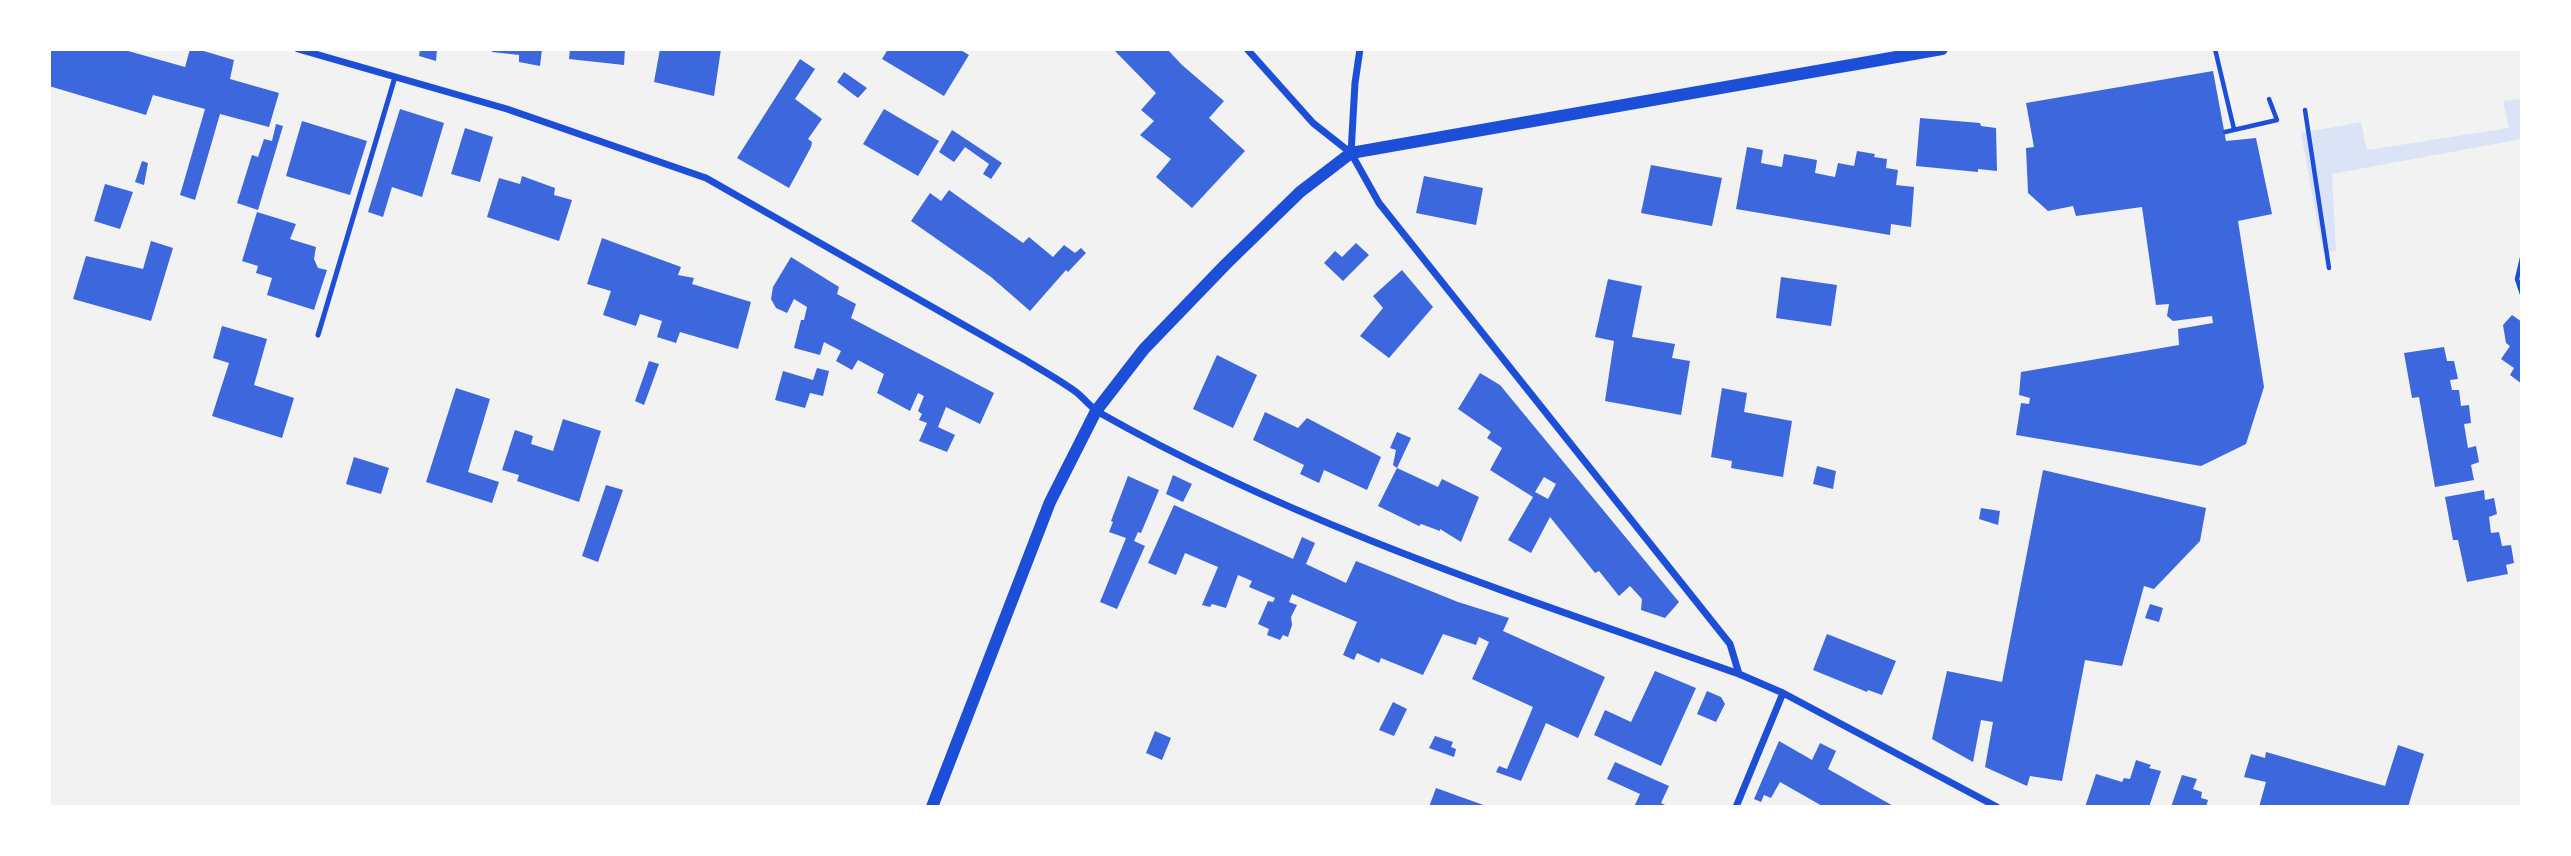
<!DOCTYPE html>
<html>
<head>
<meta charset="utf-8">
<style>
  body { margin:0 }
  #map { position:relative; width:2571px; height:856px; overflow:hidden; background:#f2f2f2; font-family:"PT Sans",sans-serif }
  canvas { display:block }
  .frame { position:absolute; inset:0; border:51px solid #fff; pointer-events:none }
</style>
</head>
<body>
<div id="map">
<canvas width="2571" height="856"></canvas>
<div class="frame"></div>
</div>
<script>
const g = document.querySelector('canvas').getContext('2d');
g.lineJoin = 'round';
function fill(path, color) { g.fillStyle = color; g.fill(path, 'evenodd'); }
function trace(path, color, width, dash) { g.strokeStyle = color; g.lineWidth = width; g.lineCap = dash ? 'butt' : 'round'; g.setLineDash(dash || []); g.stroke(path); }
fill(new Path2D(`
  M2522 99V139L2332 174 2336 251 2323 253 2301 133 2361 122 2367 150 2509 128 2503 101Z`), '#dbe4f7');
fill(new Path2D(`
  M49 49H121L185 67 190 49H197L234 60 230 79 279 93 269 127 220 114 195 200 180 195 205 109 153 95 146 115 49 86Z
  M420 49H437L436 61 419 56Z
  M492 49H542L540 66 519 62V55L492 52Z
  M570 49H625L624 65 569 59Z
  M660 49H721L714 96 654 82Z
  M888 49H959L969 55 944 96 882 59Z
  M1113 49H1167L1182 65 1224 101 1209 118 1245 151 1192 208 1156 177 1171 159 1140 135 1154 121 1141 110 1156 93Z
  M800 59 815 69 795 99 822 119 808 139 812 142 811 147 789 188 737 158Z
  M2213 71 2226 141 2256 138 2272 214 2238 221 2264 387 2246 444 2201 466 2016 435 2021 403 2029 404 2030 398 2019 395 2021 372 2179 345 2178 329 2213 323 2212 316 2173 321 2167 316 2169 304 2156 305 2142 207 2076 216 2073 206 2048 211 2028 193 2026 148 2034 147 2026 103Z
  M844 72 867 88 858 98 837 82Z
  M400 109 444 123 422 197 392 187 383 217 368 212Z
  M884 109 939 141 918 176 863 144Z
  M1920 118 1980 123 1981 126 1996 128 1997 171 1978 169V172L1916 166Z
  M302 121 367 141 350 195 286 176Z
  M276 124 283 126 258 210 237 203 252 155 258 157 264 139 272 141Z
  M465 128 493 137 480 182 451 174Z
  M952 130 1002 163 991 179 983 174 989 164 965 147 954 162 939 152Z
  M1747 147 1763 150 1761 163 1782 167 1784 154 1817 160 1815 173 1835 177 1838 163 1854 166 1857 151 1875 154 1874 157 1887 159 1886 168 1898 170 1896 185 1914 187 1911 227 1891 224 1890 235 1736 209Z
  M142 161 148 163 144 185 135 182Z
  M1651 165 1722 178 1712 226 1641 213Z
  M522 176 555 188 554 195 572 200 559 241 487 217 499 178 520 184Z
  M1424 176 1483 188 1476 225 1416 213Z
  M105 184 133 192 120 229 94 221Z
  M949 190 1023 243 1029 237 1053 257 1064 245 1075 253 1081 248 1086 253 1068 272 1066 270 1030 311 991 277 911 221 930 193 941 201Z
  M257 212 296 224 290 239 316 247 314 259 318 268 327 270 314 310 267 295 272 278 256 273 258 266 242 261Z
  M602 238 681 267 678 275 694 278 692 284 751 302 738 349 680 332 676 343 657 337 662 321 640 314 636 326 603 315 611 291 587 284Z
  M151 241 173 248 151 321 73 299 86 256 143 269Z
  M1356 243 1369 255 1343 281 1324 263 1335 251 1342 257Z
  M791 257 839 287 837 294 856 304 851 318 994 393 980 424 946 407 938 427 955 435 947 452 919 441 927 423 919 420 922 414 918 411 924 396 918 393 910 411 877 393 884 374 858 360 852 370 836 361 841 351 824 342 820 355 794 348 801 320H804L807 307 794 299 787 313 776 308 771 299 773 287Z
  M1402 270 1433 307 1389 358 1360 336 1383 308 1373 296Z
  M1781 277 1837 285 1831 326 1776 318Z
  M1608 279 1642 286 1632 337 1675 344 1672 358 1690 361 1681 415 1605 401 1614 341 1595 337Z
  M2512 315 2522 322V384L2510 375 2514 368 2501 359 2510 346 2506 343 2503 325Z
  M222 326 267 339 254 385 294 398 282 438 212 416 229 363 213 358Z
  M2444 347 2447 361H2454L2458 379 2450 380 2452 390H2459L2461 406 2469 405 2471 423 2464 424 2468 448 2476 446 2479 462 2471 465 2474 480 2435 487 2419 397 2412 398 2404 353Z
  M1217 355 1257 375 1233 428 1193 409Z
  M649 361 659 364 644 405 635 401Z
  M817 368 829 371 823 396 810 393 805 408 775 400 783 371 813 380Z
  M1480 373 1500 385 1679 602 1665 618 1641 610 1642 599 1630 586 1619 596 1599 571 1595 573 1550 517 1531 553 1508 540 1533 497 1490 470 1502 448 1487 438 1491 432 1458 409ZM1544 477 1556 484 1548 499 1535 492Z
  M456 388 490 399 468 472 499 482 492 503 426 482Z
  M1722 388 1747 393 1744 412 1792 421 1783 477 1731 468 1732 461 1711 457Z
  M1265 412 1298 428 1307 418 1381 457 1367 490 1324 470 1319 483 1300 474 1304 465 1253 440Z
  M563 419 601 431 579 502 517 481 519 475 502 470 515 430 533 436 531 444 553 451Z
  M1397 432 1411 438 1397 468 1393 465 1396 450 1390 448Z
  M354 457 389 468 381 494 346 484Z
  M1817 466 1836 471 1833 489 1813 484Z
  M1397 468 1438 487 1442 479 1479 497 1461 542 1440 529V531L1421 524 1419 526 1378 506Z
  M2043 470 2206 508 2200 541 2154 589 2144 586 2122 666 2085 660 2062 781 2030 776 2027 786 1985 767 1993 722 1981 720 1973 762 1932 739 1947 671 2002 682Z
  M1173 475 1192 484 1183 502 1166 494Z
  M1128 476 1159 490 1141 533 1138 532 1134 541 1145 546 1117 609 1100 602 1126 538 1109 532 1113 522 1111 521Z
  M606 485 623 490 598 562 582 556Z
  M2484 490 2485 500 2494 498 2497 514 2489 517 2491 533 2499 532 2502 546 2511 545 2514 563 2506 565 2508 574 2467 582 2458 540H2453L2445 497Z
  M1174 505 1293 559 1302 537 1315 543 1306 564 1346 583 1356 561 1458 602 1509 618 1503 631 1605 677 1578 738 1546 723 1521 781 1496 772 1499 766 1507 769 1533 707 1472 679 1489 642 1479 637 1476 645 1443 634 1423 675 1381 658 1379 663 1357 653 1354 660 1343 655 1357 622 1292 594 1289 602 1297 605 1291 617 1292 625 1288 637 1283 635 1280 640 1267 635 1269 629 1258 624 1268 601 1273 602 1275 598 1249 587 1252 581 1238 575 1226 608 1212 604 1210 607 1202 605 1218 567 1185 553 1176 575 1148 563Z
  M1981 508 2000 511 1998 525 1979 519Z
  M2150 604 2163 608 2159 622 2145 618Z
  M1827 634 1896 661 1882 695 1868 690 1867 692 1813 670Z
  M1655 671 1696 688 1661 766 1594 735 1605 710 1631 722Z
  M1707 691 1721 697 1725 704 1716 722 1697 714Z
  M1393 702 1407 709 1394 736 1379 730Z
  M1155 731 1171 738 1162 760 1146 753Z
  M1435 736 1453 742 1451 747 1456 749 1454 757 1429 748Z
  M1779 741 1812 760 1820 743 1836 751 1828 769 1895 807H1824L1780 782 1771 798 1764 795 1761 802 1754 799Z
  M2398 745 2424 754 2408 807H2259L2266 782 2244 777 2251 754 2265 758 2266 752 2385 786Z
  M2136 760 2151 765 2149 768 2161 771 2149 807H2085L2096 774 2122 782 2124 778 2130 779Z
  M1615 762 1669 786 1661 803 1669 807H1634L1640 794 1607 779Z
  M2182 775 2197 779 2193 789 2202 792 2201 798 2208 800 2206 807H2171Z
  M1436 788 1489 807H1429Z`), '#3d67dc');
trace(new Path2D(`
  M2215 49 2234 129
  M2305 110 2329 268
  M2225 132 2277 120 2269 99
  M2522 258 2517 279 2522 294`), '#1d4ed8', 4.5);
trace(new Path2D(`
  M318 335 395 77`), '#1d4ed8', 5);
trace(new Path2D(`
  M298 49 507 109 706 178 1027 361C1043 371 1061 381 1076 392 1085 399 1091 408 1100 413 1301 527 1522 597 1739 674L1783 693 1997 807
  M1247 49 1313 123 1351 153 1379 203 1730 644 1739 674
  M1351 153 1355 83 1360 49
  M1736 807 1783 693`), '#1d4ed8', 7);
trace(new Path2D(`
  M932 807 1050 502 1096 411 1144 349 1226 264 1300 192 1351 153 1942 49`), '#1d4ed8', 12);
</script>
</body>
</html>
